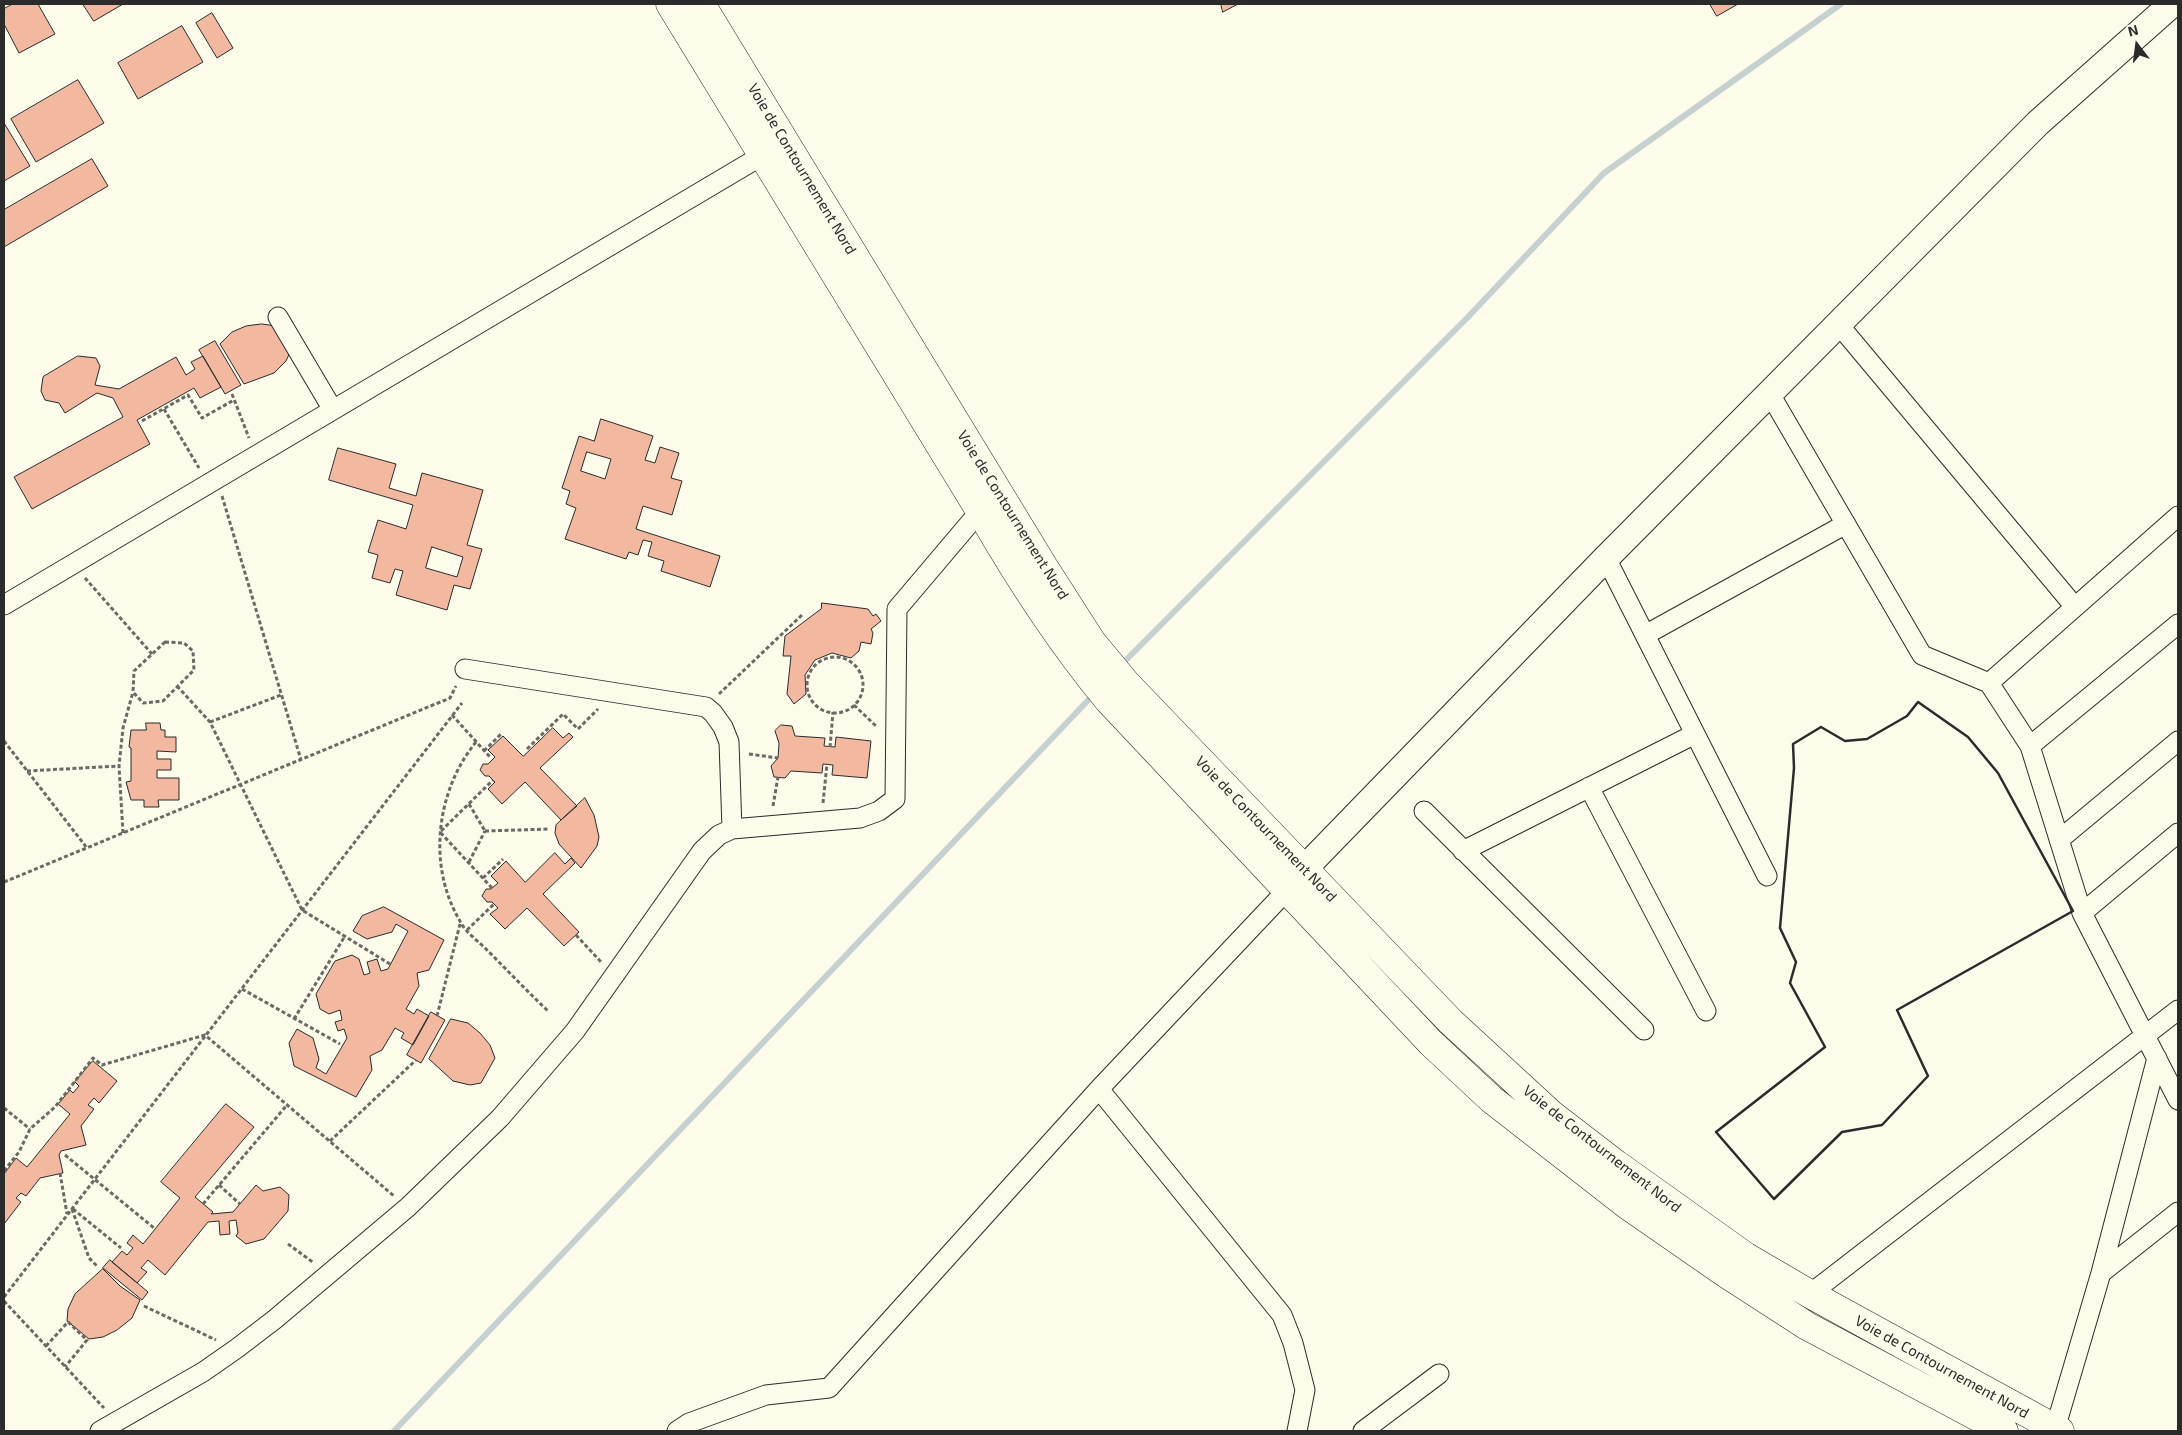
<!DOCTYPE html>
<html>
<head>
<meta charset="utf-8">
<style>
  body { margin:0 }
  #map { position:relative; width:2182px; height:1435px; overflow:hidden; background:#fdfbea; font-family:"Exo 2",sans-serif }
  canvas { display:block }
  .frame { position:absolute; inset:0; border:5px solid #2b2b2b; pointer-events:none }
  .north { position:absolute; left:2112px; top:20px; width:50px; height:50px; -webkit-text-stroke:4px #fdfbea; paint-order:stroke; rotate:345deg; font-size:14px; font-weight:700; line-height:20px; text-align:center; color:#2b2b2b }
  .north::after { content:''; display:block; margin:auto; width:18px; height:22px; background:#2b2b2b; clip-path:polygon(50% 0,100% 100%,50% 72%,0 100%) }
</style>
</head>
<body>
<div id="map">
<canvas width="2182" height="1435"></canvas>
<div class="frame"></div>
<div class="north">N</div>
</div>
<script>
const g = document.querySelector('canvas').getContext('2d');
g.lineJoin = 'round';
function trace(path, color, width, dash) { g.strokeStyle = color; g.lineWidth = width; g.lineCap = dash ? 'butt' : 'round'; g.setLineDash(dash || []); g.stroke(path); }
function fill(path, color) { g.fillStyle = color; g.fill(path, 'evenodd'); }
function write(font, color, halo, rows, align = 'center') {
  g.font = font + ' "Exo 2",sans-serif'; g.lineWidth = 4; g.setLineDash([]); g.textBaseline = 'middle'; g.strokeStyle = halo; g.fillStyle = color; for (const [text, x, y, turn = 0] of rows) {
    g.save(); g.translate(x, y); g.rotate((+turn || 0) * Math.PI / 180); g.textAlign = isNaN(turn) ? turn : align; if (halo) g.strokeText(text, 0, 0); g.fillText(text, 0, 0); g.restore();
  }
}
trace(new Path2D(`
  M1119 667 1468 317 1604 173 1841 4
  M394 1431 1094 694`), '#c7d0d0', 6);
const building = new Path2D(`
  M13 4H38L55 34 19 53 4 24V9Z
  M83 4H123L94 21Z
  M1221 4H1238L1223 12Z
  M1710 4H1738L1717 16Z
  M212 13 233 48 217 58 196 23Z
  M182 26 203 62 138 99 118 63Z
  M78 80 104 123 36 162 11 119Z
  M4 123 30 166 4 181Z
  M92 159 108 186 4 247V210Z
  M262 324 276 326 291 350 286 361 274 373 244 384 220 344 232 332 246 326Z
  M215 341 241 385 225 394 199 350Z
  M78 356 96 358 100 366 95 385 119 389 176 357 186 375 195 369 191 362 203 356 221 387 200 398 194 388 137 420 150 444 32 509 14 477 123 417 113 398 97 393 65 413 59 403 45 400 41 391 43 377Z
  M601 419 653 436 645 460 655 463 660 447 679 453 671 478 682 481 672 515 643 506 636 529 720 556 710 587 661 571 664 561 648 556 652 542 643 540 638 555 629 552 626 559 565 539 576 508 566 504 570 491 562 488 579 436 594 441ZM587 452 611 459 605 479 581 471Z
  M338 448 396 464 389 488 416 496 422 473 483 490 467 545 482 549 470 589 454 585 447 610 396 595 403 571 395 569 390 583 372 578 378 555 368 552 378 520 406 529 413 505 329 480ZM432 547 463 557 457 577 426 568Z
  M822 603 868 609 873 616 876 614 881 621 871 629 873 633 871 644 861 642 859 651 851 658 832 653 815 660 805 675 806 694 794 704 787 694 791 656H783L785 636 821 609Z
  M146 723H160L161 730H165V737H176V752L157 751V759H171V770H157V778H179V800H158L159 807H144V800H131L126 782 131 781V748L129 747 131 730H146Z
  M781 725 792 726 795 736 825 738 824 746 835 747 836 737 871 741 867 778 832 775 833 765 823 764 822 773 791 771 785 778 774 777 771 766 778 758 779 743 775 731Z
  M553 728 563 738 569 733 573 737 540 768 577 806 561 820 525 782 502 804 488 789 495 782 489 776H485L480 770 483 764H488L495 757 488 750 503 736 523 756Z
  M585 798 594 815 599 837 597 846 581 868 559 844 555 833 556 825Z
  M555 853 565 864 571 858 575 863 543 894 579 932 564 946 527 908 505 929 490 914 498 908 492 902H487L482 896 486 889H491L498 883 491 876 506 861 525 882Z
  M384 907 444 940 429 970 417 973 419 986 406 1009 414 1014 417 1009 429 1016 413 1045 401 1038 404 1033 395 1028 382 1050 370 1056 372 1070 356 1097 294 1066 289 1043 297 1029 313 1038 319 1059 316 1068 326 1074 347 1038 344 1029 338 1031 335 1022 342 1020 340 1010 329 1014 320 1009 316 994 335 961 352 955 359 959 364 975 370 973 367 962 377 959 381 971 388 969 408 931 396 924 392 932 367 939 353 931 362 916Z
  M431 1012 445 1020 421 1063 407 1055Z
  M451 1019 468 1023 480 1033 490 1045 495 1058 481 1083 470 1085 453 1081 429 1059Z
  M93 1061 117 1081 99 1103 94 1098 88 1105 94 1109 81 1126 86 1145 61 1151 59 1155 63 1173 40 1178 26 1196 21 1193 16 1198 21 1202 4 1224V1174L16 1158 27 1167 70 1114 58 1104 70 1090 73 1093 79 1086 75 1082Z
  M226 1104 254 1127 195 1197 213 1212 211 1214 233 1212 256 1185 263 1191 280 1187 289 1195 288 1211 264 1239 246 1244 236 1236 238 1233 236 1220 229 1221 230 1234 220 1235 219 1221 208 1222 165 1275 148 1260 141 1268 147 1272 137 1283 112 1262 122 1251 127 1255 133 1248 127 1243 133 1235 143 1244 180 1198 161 1182Z
  M110 1260 148 1292 142 1300 103 1268Z
  M103 1269 120 1286 140 1300 132 1318 117 1330 103 1337 89 1339 67 1321 68 1309 75 1294Z`);
fill(building, '#f2b8a0');
trace(building, '#2b2b2b', 1);
const street = new Path2D(`
  M278 317 333 410
  M1839 325 2075 607
  M1770 394 1922 655 1989 683 2030 746 2082 913 2178 1100
  M1606 558 1767 876
  M4 605 773 149
  M1645 635 1846 524
  M465 669 706 707 713 713 723 727 729 742 732 829
  M1989 683 2178 516
  M2030 746 2178 624
  M1589 787 1706 1011
  M1424 811 1644 1030
  M2059 840 2178 741
  M1463 851 1695 734
  M2082 913 2178 833
  M1099 1089 1282 1315 1293 1343 1305 1390 1297 1431
  M2101 1273 2178 1212
  M1810 1294 2178 1010
  M2055 1429 2101 1273 2157 1058
  M100 1431 203 1372 236 1349 274 1320 408 1207 500 1118 575 1031 702 851 719 835 732 829 860 818 879 811 895 799 897 609 980 511 988 505
  M677 1431 689 1423 766 1395 829 1388 1099 1089 1288 889
  M1363 1431 1439 1374`);
const secondary = new Path2D(`
  M1291 885 1304 869 1606 558 2038 123 2172 4`);
const primary = new Path2D(`
  M670 4 980 511C1019 579 1059 641 1109 701L1431 1043 1491 1099 1627 1205 1725 1273 1807 1326 2004 1431
  M701 4 1044 567 1092 642 1126 683 1451 1022 1551 1114 1616 1164 1745 1256 1810 1294 2060 1431`);
trace(street, '#2b2b2b', 21);
trace(secondary, '#2b2b2b', 28);
trace(primary, '#2b2b2b', 29);
trace(new Path2D(`
  M232 394 249 438
  M164 409 199 468
  M142 421 188 395 202 418 234 400
  M222 496 301 760
  M85 578 152 654
  M165 642 184 643 193 651 194 670 163 701 143 703 133 692 134 671Z
  M807 685a28 28 0 1 1 56 0a28 28 0 1 1-56 0Z
  M177 686 210 722 302 910 390 964
  M719 694 803 614
  M854 705 877 727
  M452 715 490 757
  M210 722 281 695
  M4 741 87 848
  M476 742C436 791 427 866 460 921 465 932 478 941 486 949 507 970 527 991 548 1011
  M830 747 833 712
  M527 749 563 714 578 729 598 709
  M484 751 502 733
  M749 754 778 758
  M27 771 119 766
  M823 803 827 764
  M469 804 485 831
  M773 806 778 777
  M485 831 550 829
  M123 833 119 766 123 728 133 692
  M469 862 485 831
  M483 878 503 859
  M4 882 450 698 456 686
  M492 888 440 832 493 780
  M467 930 494 904
  M576 935 601 962
  M242 989 340 1044
  M437 1016 460 924
  M294 1019 345 936
  M4 1108 30 1129
  M330 1141 416 1060
  M65 1155 154 1228
  M4 1171 19 1152 30 1129 55 1107 93 1058 102 1065 205 1035 394 1196
  M60 1173 67 1214
  M219 1185 240 1204
  M203 1204 287 1105
  M72 1209 89 1258 97 1266
  M73 1209 121 1248
  M288 1244 314 1263
  M4 1297 462 703
  M4 1301 104 1408
  M144 1306 216 1340
  M46 1346 68 1322 87 1340 65 1367`), '#6a6964', 3, [4, 2.5]);
trace(street, '#fdfbea', 19);
trace(secondary, '#fdfbea', 26);
trace(primary, '#fdfbea', 28);
trace(new Path2D(`
  M1918 702 1968 737 1998 773 2073 911 1897 1010 1928 1076 1882 1125 1842 1132 1774 1199 1716 1132 1825 1047 1790 983 1796 962 1780 928 1794 768 1793 744 1821 727 1845 741 1867 739 1907 716Z`), '#2b2b2b', 2.5);
write('15px', '#2b2b2b', '#fdfbea', [
  ["Voie de Contournement Nord",802,169,59],
  ["Voie de Contournement Nord",1013,515,58],
  ["Voie de Contournement Nord",1266,829,46],
  ["Voie de Contournement Nord",1602,1149,38],
  ["Voie de Contournement Nord",1942,1367,29]
]);
</script>
</body>
</html>
